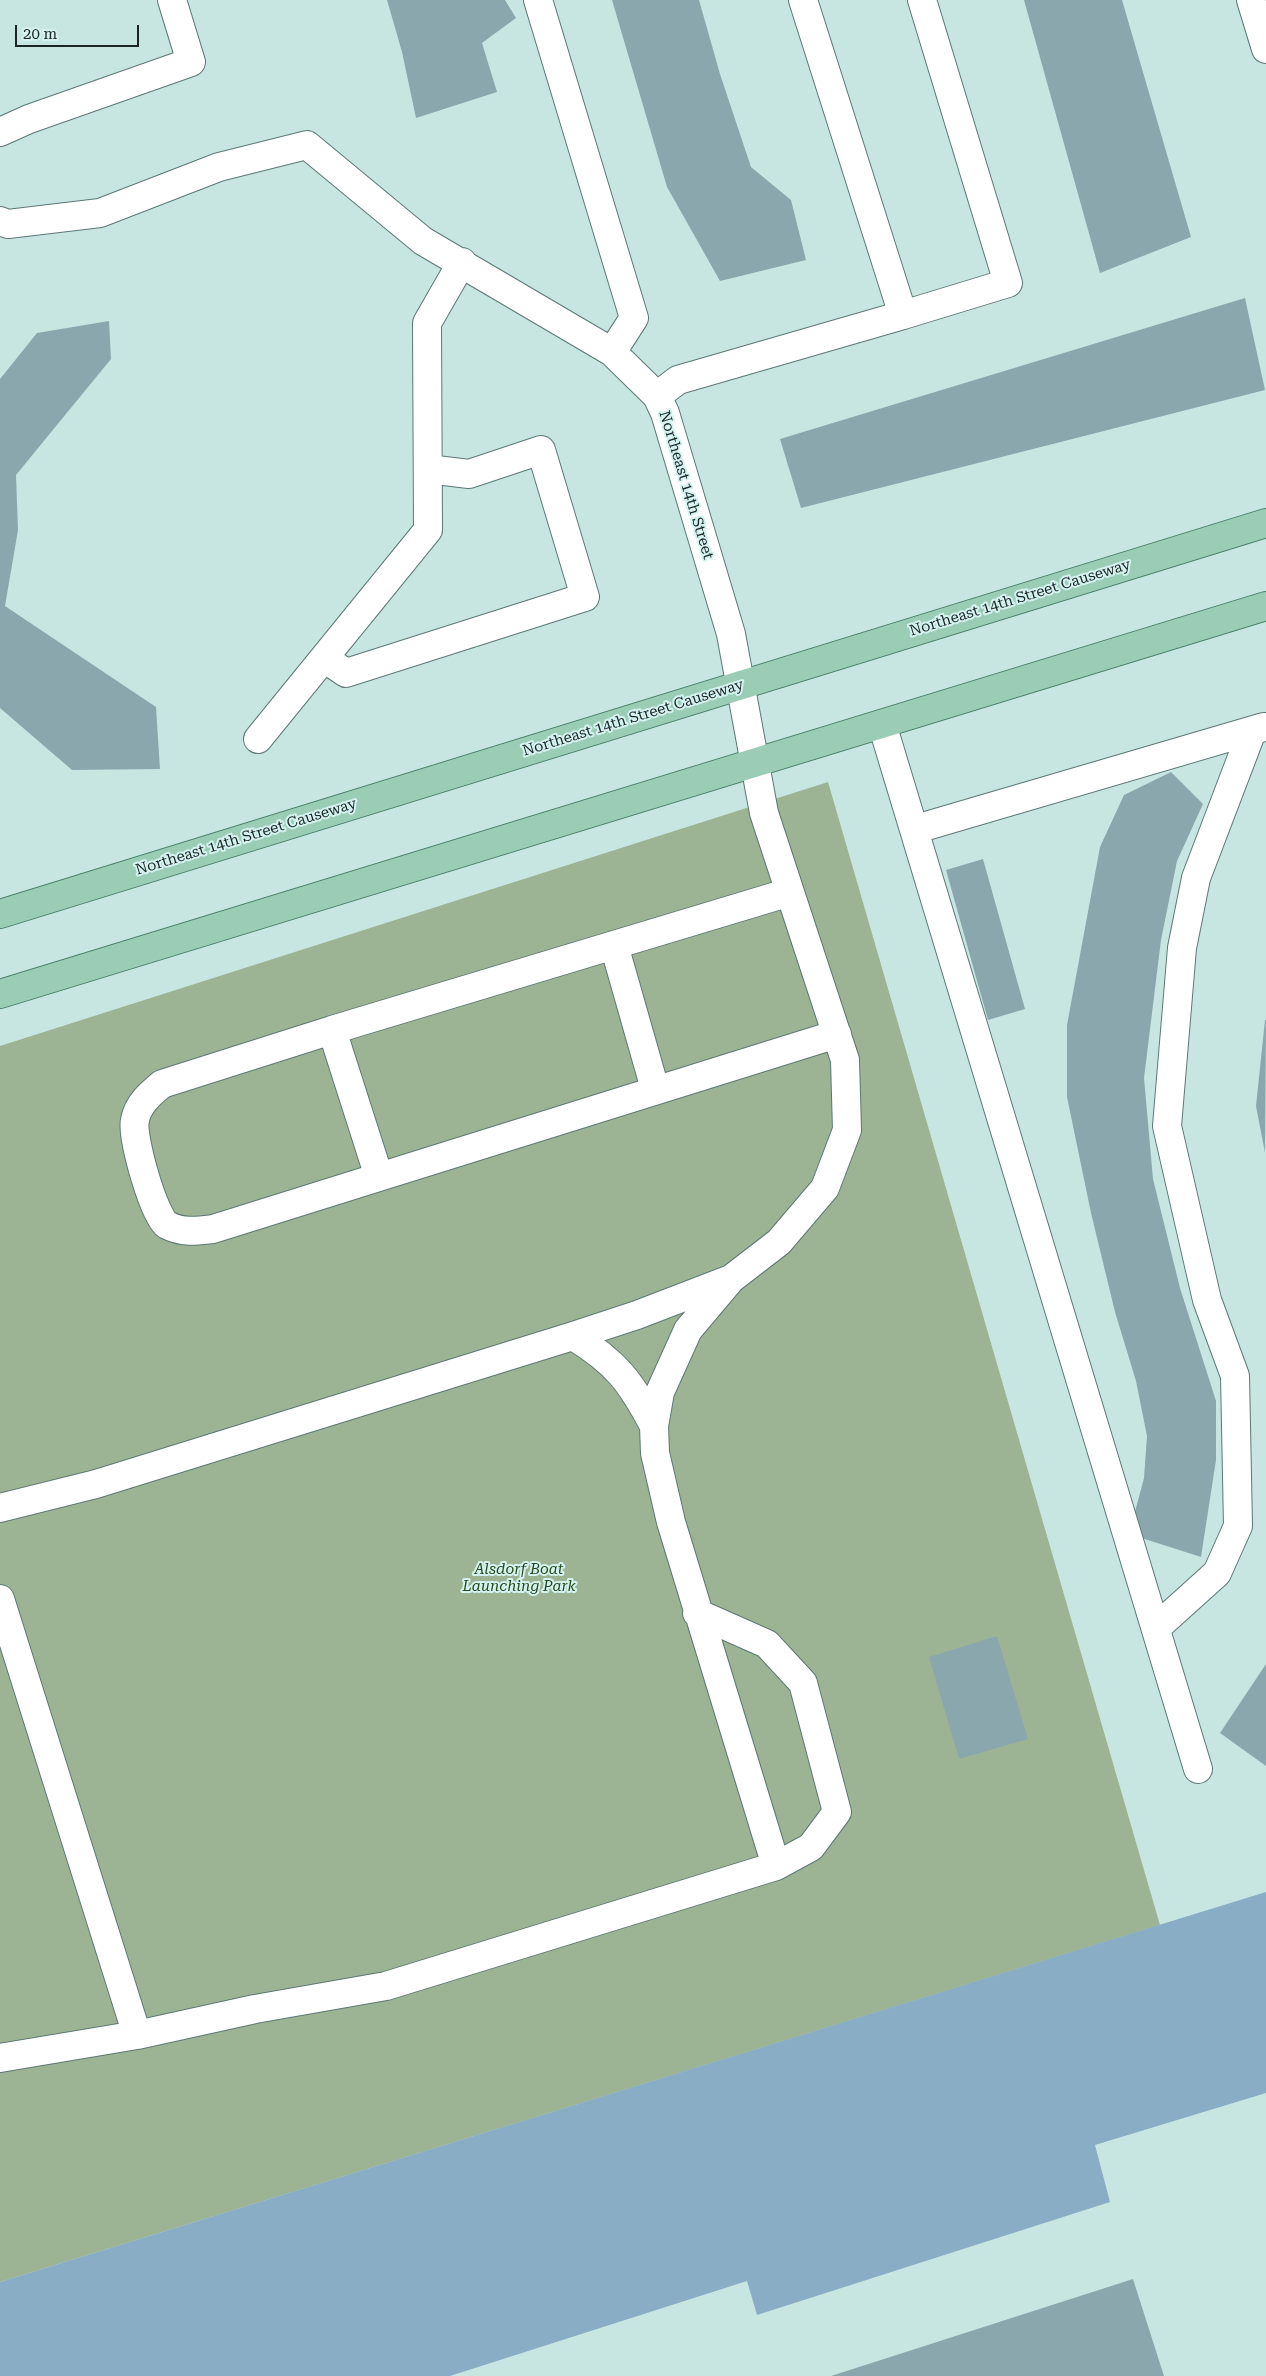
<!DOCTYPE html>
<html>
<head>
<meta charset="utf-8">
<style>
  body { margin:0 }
  #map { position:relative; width:1266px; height:2376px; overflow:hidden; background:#c7e6e2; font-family:"Roboto Serif",serif }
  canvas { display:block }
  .scale { position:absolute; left:15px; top:25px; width:124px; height:22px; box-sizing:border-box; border:2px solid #1a2624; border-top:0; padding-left:6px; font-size:15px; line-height:18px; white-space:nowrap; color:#1a2624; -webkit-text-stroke:4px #d4f3f0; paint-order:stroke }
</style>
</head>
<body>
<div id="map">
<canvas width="1266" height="2376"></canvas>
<div class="scale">20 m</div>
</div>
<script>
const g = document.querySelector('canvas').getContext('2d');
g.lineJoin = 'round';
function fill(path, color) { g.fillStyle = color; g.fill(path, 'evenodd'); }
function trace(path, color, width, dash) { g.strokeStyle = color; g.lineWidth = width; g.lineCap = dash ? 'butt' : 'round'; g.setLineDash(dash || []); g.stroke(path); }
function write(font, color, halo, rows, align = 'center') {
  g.font = font + ' "Roboto Serif",serif'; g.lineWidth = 4; g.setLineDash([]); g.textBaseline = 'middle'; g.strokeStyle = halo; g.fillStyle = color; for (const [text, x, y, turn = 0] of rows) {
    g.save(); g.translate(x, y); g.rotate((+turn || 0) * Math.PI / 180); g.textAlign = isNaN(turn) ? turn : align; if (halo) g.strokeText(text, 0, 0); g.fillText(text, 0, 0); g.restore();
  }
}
fill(new Path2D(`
  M828 782 1160 1925 0 2282V1046Z`), '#9db494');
fill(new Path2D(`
  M1266 1892V2093L1095 2145 1110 2202 757 2315 747 2281 450 2376H0V2282Z`), '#8aadc6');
fill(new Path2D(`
  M387 0H505L516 18 482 43 497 92 416 118 402 52Z
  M612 0H699L720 74 751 167 791 200 806 260 720 281 667 187Z
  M1024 0H1122L1191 237 1100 273Z
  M1245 298 1265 390 801 508 780 439Z
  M109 321 111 359 16 475 18 530 5 606 156 707 160 769 72 770 0 708V379L37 333Z
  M1171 772 1203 804 1177 861 1161 940 1144 1078 1153 1179 1180 1288 1216 1401V1460L1201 1557 1129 1534 1144 1478 1147 1436 1136 1381 1115 1312 1091 1213 1067 1097V1025L1100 847 1124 795Z
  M983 859 1025 1009 988 1020 946 870Z
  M1265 1020H1266L1265 1153 1256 1106Z
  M997 1636 1028 1739 959 1759 929 1657Z
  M1266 1664V1766L1220 1733Z
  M1133 2279 1164 2376H831Z`), '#8ba7ae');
const minor = new Path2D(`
  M538 0 634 318 612 352
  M1251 0 1266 49
  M0 132 29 119 191 62 172 0
  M0 221 8 224 100 213 219 167 307 145 423 241 612 352 657 396 665 413 731 634 764 813 845 1060 847 1130 825 1188 779 1242 731 1279 688 1330 660 1392 654 1426 655 1453 671 1522 776 1866 386 1986 255 2009 137 2035 0 2058
  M903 315 1008 283 922 0
  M657 396 678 380 903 315 803 0
  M324 658 346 673 585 597 541 450 469 474 428 469
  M882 724 1198 1769
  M258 739 428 530 427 323 462 262
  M916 829 1264 727
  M790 892 332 1030 379 1177 837 1034
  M614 945 655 1089
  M332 1030 162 1084C150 1094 138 1104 135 1120 131 1136 154 1217 167 1225 182 1233 197 1231 213 1229L379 1177
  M573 1336C616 1362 631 1382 654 1426
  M0 1508 96 1484 573 1336 637 1315 728 1280
  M0 1599 137 2035
  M697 1613 767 1644 803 1683 837 1812 811 1847 776 1866
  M1156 1628 1217 1573 1238 1526 1235 1376 1207 1300 1167 1126 1182 948 1196 878 1252 731`);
const major = new Path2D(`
  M0 914 1266 523
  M0 994 1266 606`);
trace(minor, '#5c7875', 30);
trace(major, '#437c64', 30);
trace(minor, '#fff', 28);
trace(major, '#9bcdb6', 28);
write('15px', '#1a2624', '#d4f3f0', [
  ["Northeast 14th Street",686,485,73],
  ["Northeast 14th Street Causeway",1020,598,-17],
  ["Northeast 14th Street Causeway",633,718,-17],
  ["Northeast 14th Street Causeway",246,837,-17]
]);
write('italic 15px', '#29491a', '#d4f3f0', [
  ["Alsdorf Boat",519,1570],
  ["Launching Park",519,1587]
]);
</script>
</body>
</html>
